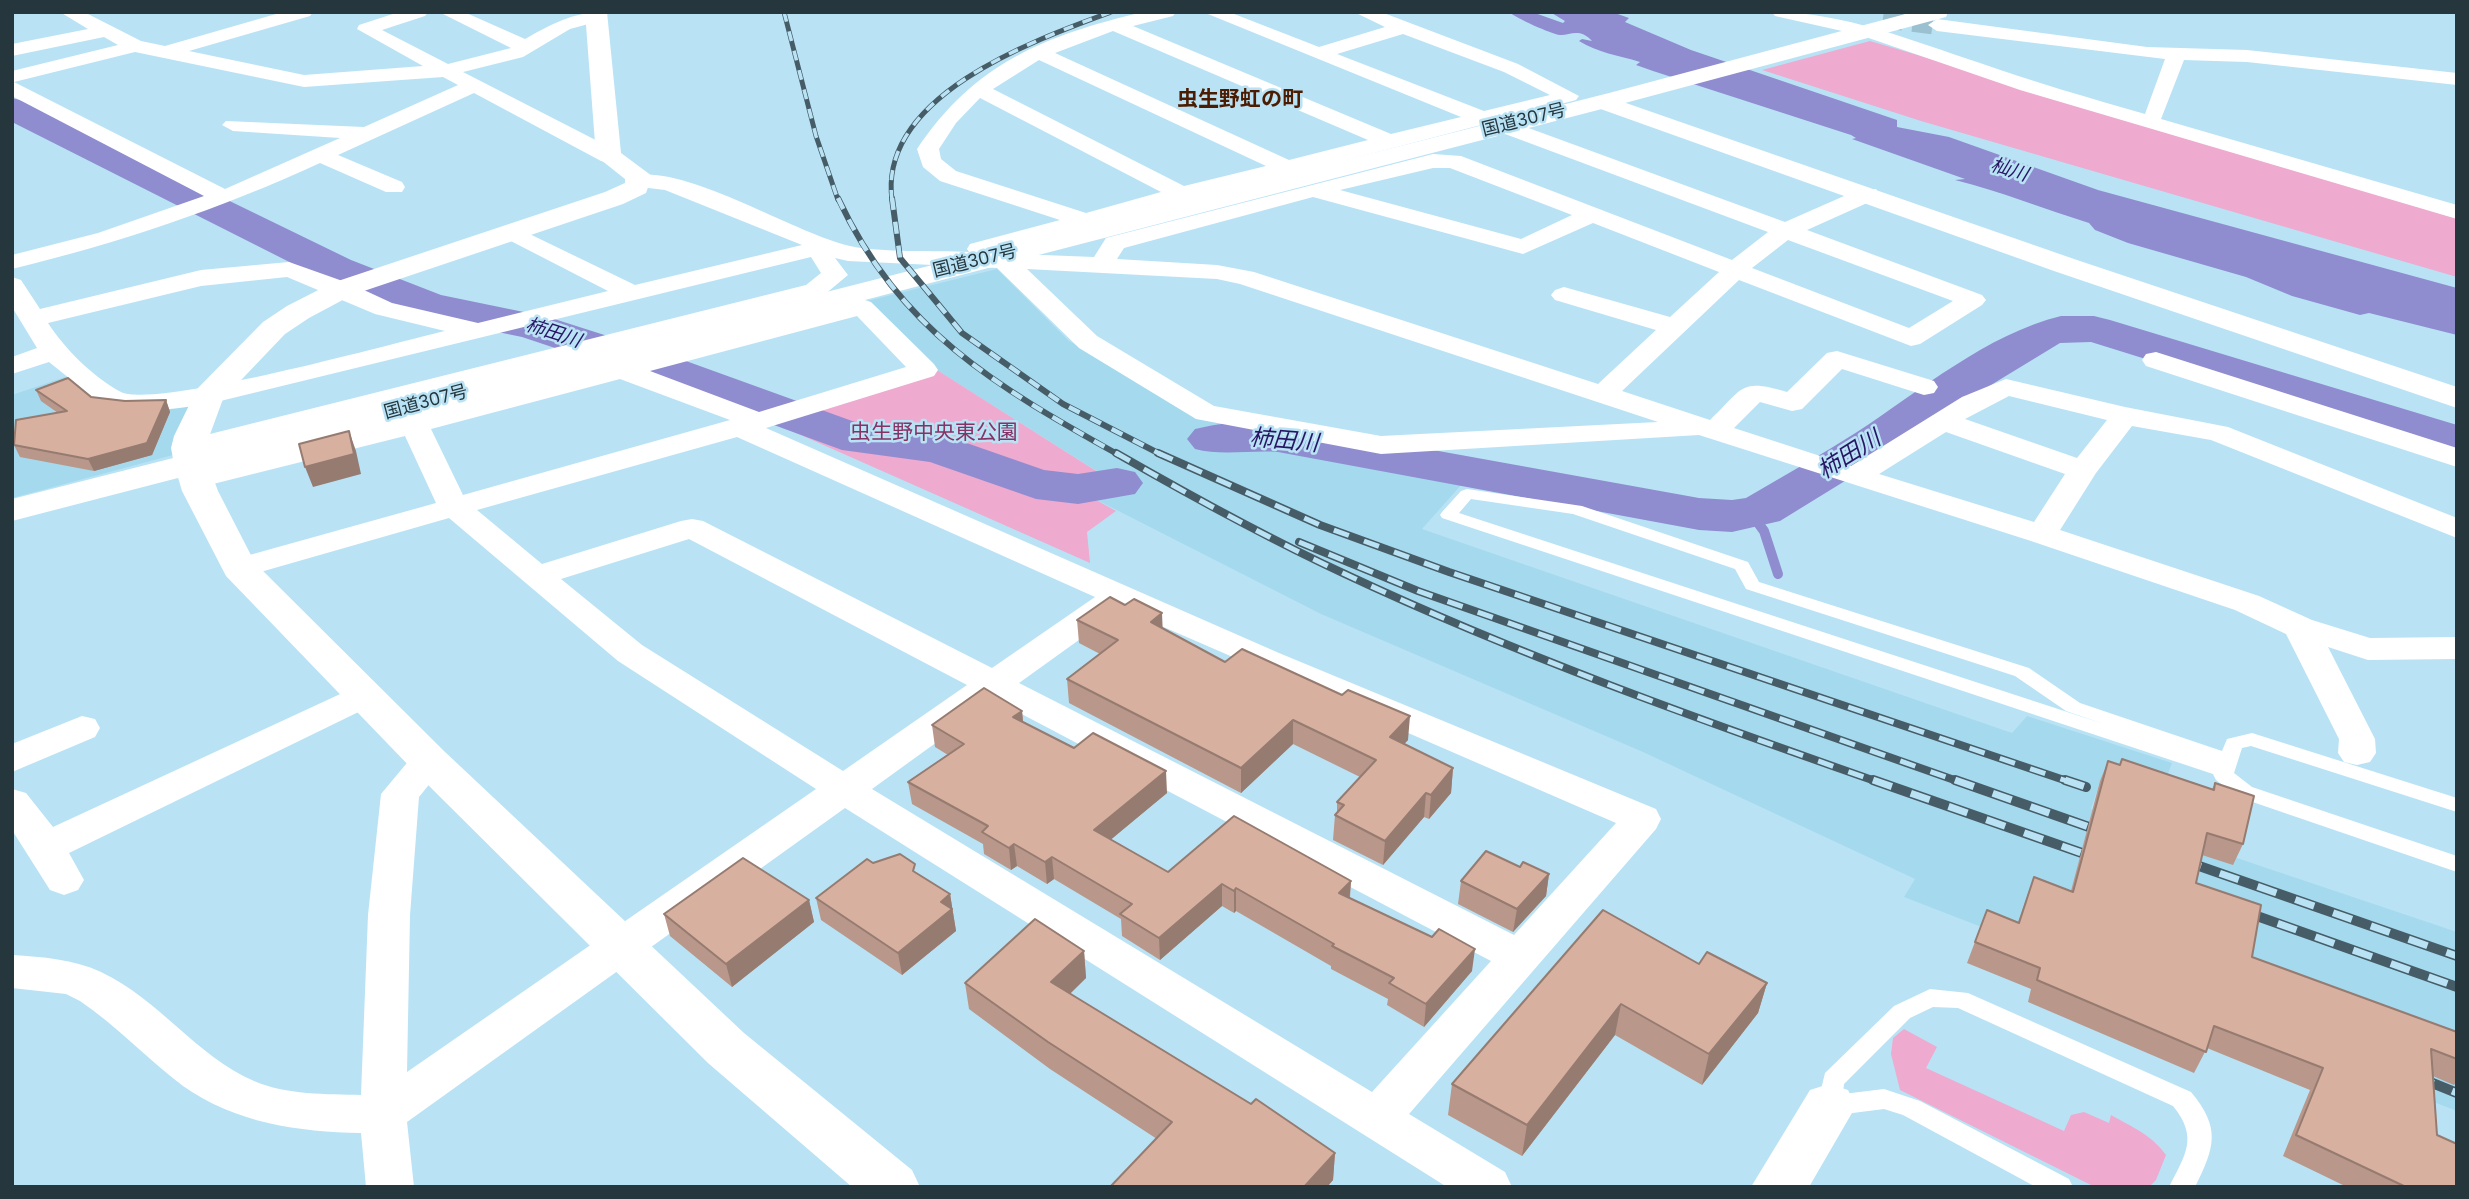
<!DOCTYPE html>
<html>
<head>
<meta charset="utf-8">
<style>
  body { margin:0 }
  #map { position:relative; width:2469px; height:1199px; overflow:hidden; background:#b9e3f5; font-family:Poppins,sans-serif }
  canvas { display:block }
  .frame { position:absolute; inset:0; border:14px solid #25363d; pointer-events:none }
</style>
</head>
<body>
<div id="map">
<canvas width="2469" height="1199"></canvas>
<div class="frame"></div>
</div>
<script>
const g = document.querySelector('canvas').getContext('2d');
g.lineJoin = 'round';
function fill(path, color) { g.fillStyle = color; g.fill(path, 'evenodd'); }
function trace(path, color, width, dash) { g.strokeStyle = color; g.lineWidth = width; g.lineCap = dash ? 'butt' : 'round'; g.setLineDash(dash || []); g.stroke(path); }
function write(font, color, halo, rows, align = 'center') {
  g.font = font + ' Poppins,"Noto Sans JP",sans-serif'; g.lineWidth = 5; g.setLineDash([]); g.textBaseline = 'middle'; g.strokeStyle = halo; g.fillStyle = color; for (const [text, x, y, turn = 0] of rows) {
    g.save(); g.translate(x, y); g.rotate((+turn || 0) * Math.PI / 180); g.textAlign = isNaN(turn) ? turn : align; if (halo) g.strokeText(text, 0, 0); g.fillText(text, 0, 0); g.restore();
  }
}
fill(new Path2D(`
  M997 269 1069 341 1135 378 1250 426 1194 429 1219 443 1232 440 1256 442 1462 484 1422 529 2012 733 2027 716 2172 763 2160 795 2100 782 2091 809 2457 932V1111L1904 897 1915 879 1643 752 1321 614 1089 496 1103 475 937 370 867 301Z
  M65 377 111 407 192 404 173 455 12 498V395Z`), '#a5d9ee');
fill(new Path2D(`
  M1870 41 2457 214V277L1921 121 1762 70Z
  M937 370 1104 476 1089 496 1116 511 1087 532 1090 563 776 424Z
  M1904 1029 1937 1047 1926 1068 2064 1131 2071 1115 2084 1112 2109 1123 2111 1115C2132 1127 2152 1135 2166 1155L2156 1180 2149 1187H2095L1900 1090 1891 1054 1893 1038Z`), '#eeaacf');
fill(new Path2D(`
  M1509 12H1532L1563 23 1565 21 1550 12H1612L1629 18 1625 22 1691 50 1897 120V127L1949 137 2098 190 2457 288V335L2369 313 2360 315 2292 296 2246 277 2128 243 2095 230 2089 223C2044 209 2000 191 1955 180L1965 179 1852 139 1856 138 1851 135 1653 71 1636 65 1640 62C1618 55 1598 53 1579 41L1582 39 1592 41C1579 27 1569 36 1560 35 1551 34 1516 18 1509 12Z`), '#8f8dd0');
trace(new Path2D(`
  M1750 512 1764 531 1778 574`), '#8f8dd0', 10);
fill(new Path2D(`
  M12 98 24 101 351 260 441 295 548 317 686 361 866 426 938 433 1044 470 1078 474 1117 468 1135 472 1143 483 1135 494 1078 504 1036 499 930 462 842 450 654 381 522 337 415 315 321 278 12 122Z
  M2061 316H2094L2110 320 2457 425V456L2091 342 2060 343 1945 413 1892 452 1780 521 1732 532 1699 530 1278 452C1250 450 1221 456 1195 449L1187 439 1195 429C1223 422 1249 421 1278 422L1699 498 1732 500 1746 498C1783 476 1821 455 1857 432 1920 391 1987 334 2061 316Z`), '#8f8dd0');
trace(new Path2D(`
  M1883 18 1937 25`), '#9bc0d0', 20, [20, 10]);
fill(new Path2D(`
  M1467 489 1582 506 1748 562 1759 582 2029 668 2080 703 2222 751 2227 739 2252 733 2457 798V812L2251 746 2242 748 2234 773 2252 787 2457 856V872L2238 797 2216 780 2213 774 1442 518 1440 515 1442 512 1461 491ZM1471 499 1573 514 1735 569 1746 589 2015 676 2066 711 2104 724 1459 513Z
  M1930 989 1968 993 2191 1092C2221 1128 2215 1147 2195 1187H2169C2185 1155 2199 1138 2173 1106L1958 1008 1933 1007 1910 1018 1844 1084 1843 1094 1884 1089 1920 1101 2069 1179 2073 1187H2036L1903 1115 1884 1109 1829 1116 1820 1113 1817 1106 1825 1073 1894 1006Z`), '#fff');
fill(new Path2D(`
  M60 12H84L141 41 165 46 283 12H313L310 16 189 51 304 75 423 66 357 29 359 25 399 12H428L425 16 382 30 448 64 511 48 439 12H464L525 39C550 25 573 12 603 12L605 16 603 20 570 29 523 57 463 72 617 151 620 156 609 163 601 161 474 93 338 155 402 182 405 187 402 192H386L320 163C220 209 119 243 12 269V255L98 233 204 196 12 96V71L118 45 104 37 12 56V44L88 29ZM135 52 304 87 443 77 458 85 364 127 226 121 222 125 233 131 340 138 225 189 14 82Z
  M1143 12H1176L1173 16 1133 26 1391 134 1461 117 1203 12H1229L1319 47 1385 27 1354 12H1381L1518 64 1579 96 1576 100 1504 119 1785 222 1860 189H1876L1879 194 1876 199 1807 230 1982 295 1986 300 1982 305 1920 344 1911 346 1739 280 1622 391 1710 420C1744 388 1739 378 1787 392L1827 353 1837 351 1934 381 1938 387 1934 393 1924 395 1842 369 1802 409 1792 411 1760 402 1734 428 1851 466 1962 397 2006 379 2125 407 2228 427 2457 518V538L2211 440 2132 426 2096 473 2060 530 2259 596 2312 620 2370 638 2457 637V659L2368 660 2328 647 2375 739 2376 753 2370 762 2357 765 2344 762 2338 753 2339 739 2286 634 2235 610 2031 541 1699 435 1381 454 1196 419 1079 348 997 268 848 261 835 258 848 275 824 295 188 457 178 454 173 448 178 442 806 285 821 273 811 257 208 404C172 409 140 415 104 406L49 362 12 374V357L37 348 12 307V277L21 280 40 309 201 270 289 262 351 284 392 303 478 323 608 291 503 237 499 232 503 227 511 225 635 285 802 245 665 190 632 186 629 181 632 176C684 163 794 233 850 246 880 253 936 250 969 252L967 249 970 244 1060 220 940 181 923 167 917 149C976 62 1044 36 1143 12ZM1113 31 1368 140 1289 160 1055 53ZM1403 34 1504 72 1550 95 1484 111 1337 54ZM1039 60 1266 166 1184 186 993 89ZM980 98 1161 192 1086 213 956 171 941 159 939 149 956 123ZM1481 125 1768 232 1732 260 1461 156 1433 154 1106 238 1094 257 992 253ZM1433 168H1450L1572 215 1521 239 1340 190ZM1313 197 1523 254 1593 223 1719 272 1670 317 1564 287 1555 290 1551 295 1555 300 1656 330 1598 384 1254 272 1217 265 1117 259 1124 248ZM1788 240 1953 301 1909 328 1752 268ZM1027 269 1217 279 1240 284 1658 422 1381 436 1214 406 1097 336ZM287 277 375 314 445 331C394 343 156 409 121 392 94 378 64 348 48 323L201 286ZM2009 396 2107 420 2077 458 1965 419ZM1946 432 2065 474 2034 522 1879 474Z
  M1772 12C1844 12 1912 41 1980 63 2034 82 2089 98 2145 114L2165 59 1937 31 1928 25 1937 19 2147 47 2247 50 2457 73V85L2247 62 2184 60 2161 119 2457 205V219L2020 90 1860 35 1775 16Z
  M862 299 871 302 934 364 938 370 934 376 766 428 1279 653 1656 809 1661 819 1656 829 1409 1114 1505 1172 1512 1187H1447L845 808 407 1122 414 1187H366L361 1133C299 1132 235 1123 183 1086 147 1059 117 1026 80 1001L66 994 12 988V955C43 957 73 959 101 972 159 999 196 1056 254 1081 286 1095 327 1094 361 1095L368 915 381 794 416 752 429 748 442 752 448 761 419 797 410 915 407 1072 816 789 618 661 449 518 250 575 239 578 228 575 223 568 228 561 436 503 405 436 197 488 186 485 182 479 186 473ZM857 316 906 367 759 412 650 371ZM620 379 730 420 463 495 431 429ZM737 437 1095 597 992 668 703 521 692 519 681 521 542 564 477 510ZM689 539 967 685 843 771 642 645 561 579ZM1122 609 1616 823 1514 935 1019 683ZM995 700 1491 961 1372 1092 872 789Z
  M2156 352 2457 448V467L2146 366 2142 360 2146 354Z
  M364 683 377 687 382 695 377 703 69 853 84 880 78 890 64 895 50 890 12 830V789L26 793 53 827Z
  M82 716 95 719 100 728 95 737 12 772V744Z`), '#fff');
fill(new Path2D(`
  M585 12H607L621 153 652 176 646 193 623 204 352 295 309 318 285 334 223 399 205 448 208 464 218 491 255 563 444 751 744 1033 912 1170 920 1187H852L708 1063 414 771 226 576 182 491 174 464 171 448 174 436 197 389 263 322 287 306 332 283 605 192 625 183V179L596 156Z
  M1603 95 2074 259 2457 387V408L2054 271 1595 107 1591 102 1595 97Z
  M1829 1084 1848 1090 1856 1106 1809 1187H1751L1810 1090Z`), '#fff');
fill(new Path2D(`
  M1913 12H1948L1946 17 1625 103 12 521V499L1609 93Z`), '#fff');
const railFar3 = new Path2D(`
  M784 12 816 136 838 200
  M892 200C878 96 1034 40 1111 12`);
const railFar2 = new Path2D(`
  M838 198C900 331 996 386 1119 455
  M892 198 900 258 962 333 1063 404 1162 455`);
const railFar1 = new Path2D(`
  M1116 453C1191 496 1267 538 1345 574 1518 655 1698 719 1878 782
  M1158 453 1320 525 1449 572 2070 782
  M1299 542 1418 591 1960 782`);
const rail = new Path2D(`
  M1873 780 2099 859
  M1955 780 2106 833
  M2065 780 2086 787
  M2182 860 2457 956
  M2240 910 2457 987
  M2415 1076 2457 1093`);
trace(railFar3, '#465c66', 5);
trace(railFar2, '#465c66', 6);
trace(railFar1, '#465c66', 8);
trace(rail, '#465c66', 10);
trace(railFar3, '#b9e3f5', 3.5, [10]);
trace(railFar2, '#b9e3f5', 4.5, [12]);
trace(railFar1, '#b9e3f5', 5, [16]);
trace(rail, '#b9e3f5', 7, [20]);
fill(new Path2D(`
  M36 390 125 401 166 400 170 412 152 455 94 471 20 457 14 445 58 413 41 401Z
  M1077 620 1163 629 1225 662 1408 740 1404 744 1453 768 1451 793 1429 819 1424 817 1383 865 1333 840 1335 815 1337 813V802L1360 777 1293 744 1241 793 1069 703 1067 679 1100 654 1079 643Z
  M1022 711 1023 722 1167 793 1111 839 1168 872 1351 881 1350 898 1472 971 1424 1027 1387 1005 1388 999 1331 969V966L1236 911 1234 913 1222 906 1160 960 1122 936 1121 919 1054 879 1047 884 1017 866 1011 870 984 854 983 844 912 804 908 782 948 755 935 747 932 725Z
  M2122 759 2212 789 2215 783 2243 844 2233 865 2202 855 2196 883 2252 957 2457 1032V1081L2454 1085 2433 1076 2437 1135 2457 1187H2347L2283 1156 2310 1090 2207 1048 2194 1073 2028 1002 2031 989 1967 963 1987 910 2018 922 2034 877 2071 891 2100 781 2108 761 2120 765Z
  M873 863 916 873 950 894 956 931 902 975 821 920 816 898Z
  M1520 867 1549 874 1546 896 1513 932 1458 904 1461 881Z
  M809 900 814 922 732 987 670 936 664 914Z
  M1084 951 1086 978 1070 994 1251 1104 1335 1153 1333 1180 1327 1187H1110L1157 1139 1050 1069 969 1009 965 983Z
  M1699 964 1767 983 1758 1013 1702 1085 1615 1035 1522 1156 1448 1115 1452 1084Z`), '#b9978a');
fill(new Path2D(`
  M166 400 170 412 152 455 94 471 88 459Z
  M349 431 356 451 361 474 313 487 305 467Z
  M1162 613 1163 637 1151 622Z
  M1022 711 1024 732 1013 717Z
  M1410 716 1408 740 1388 761 1390 737Z
  M1293 720V744L1241 793V768Z
  M1453 768 1451 793 1429 819 1431 795Z
  M1166 771 1167 793 1096 852 1094 830Z
  M1426 793 1424 817 1383 865 1385 841Z
  M1014 844 1017 866 1011 870 1009 848Z
  M1052 857 1054 879 1047 884 1045 862Z
  M1549 874 1546 896 1513 932 1517 909Z
  M1351 881 1349 903 1339 893Z
  M1222 884V906L1160 960 1159 938Z
  M1236 888V911L1234 913V891Z
  M950 894 956 931 902 975 898 953 941 902Z
  M809 900 814 922 732 987 726 964Z
  M1475 949 1472 971 1424 1027 1426 1004Z
  M1084 951 1086 978 1054 1009 1051 982Z
  M1767 983 1758 1013 1702 1085 1709 1054Z
  M1621 1004 1615 1035 1522 1156 1527 1125Z
  M1335 1153 1333 1180 1327 1187H1304Z`), '#967b70');
const building = new Path2D(`
  M68 378 91 397 125 401 166 400 147 443 88 459 14 445 16 420 67 411 36 390Z
  M349 431 354 454 305 467 299 444Z
  M1110 597 1125 605 1134 599 1162 613 1151 622 1225 662 1242 649 1342 695 1348 690 1410 716 1390 737 1453 768 1431 795 1426 793 1385 841 1335 815 1344 805 1337 802 1376 760 1293 720 1241 768 1067 679 1118 640 1077 620Z
  M984 688 1022 711 1013 717 1074 748 1093 733 1166 771 1094 830 1168 872 1234 816 1351 881 1339 893 1432 937 1439 929 1475 949 1426 1004 1389 983 1394 978 1332 946 1334 944 1236 888 1234 891 1222 884 1159 938 1120 914 1132 904 1052 857 1045 862 1014 844 1009 848 982 832 988 826 908 782 964 744 932 725Z
  M2122 759 2214 790 2215 783 2254 796 2243 844 2207 833 2196 883 2261 905 2252 957 2457 1032V1059L2431 1049 2437 1135 2457 1144V1187H2406L2296 1135 2323 1068 2214 1026 2206 1052 2037 980 2040 968 1975 942 1987 910 2019 923 2034 877 2073 892 2108 761 2120 765Z
  M1486 851 1520 867 1523 862 1549 874 1517 909 1461 881Z
  M900 854 915 864 913 871 950 894 941 902 952 909 898 953 816 898 867 859 873 863Z
  M743 858 809 900 726 964 664 914Z
  M1603 910 1699 964 1707 952 1767 983 1709 1054 1621 1004 1527 1125 1452 1084Z
  M1035 919 1084 951 1051 982 1251 1104 1256 1099 1335 1153 1304 1187H1110L1172 1122 1048 1042 965 983Z`);
fill(building, '#d7b0a0');
trace(building, '#967b70', 2);
write('18px', '#25363d', '#b9e3f5', [
  ["国道307号",1524,121,-14],
  ["国道307号",975,262,-14],
  ["国道307号",426,403,-15]
]);
write('italic 19px', '#281665', '#b9e3f5', [
  ["杣川",2009,171,17],
  ["柿田川",553,334,18]
]);
write('bold 21px', '#4b1c02', '#b9e3f5', [
  ["虫生野虹の町",1240,101]
]);
write('21px', '#853265', '#b9e3f5', [
  ["虫生野中央東公園",934,434]
]);
write('italic 23px', '#281665', '#b9e3f5', [
  ["柿田川",1284,442,5],
  ["柿田川",1850,456,-32]
]);
</script>
</body>
</html>
